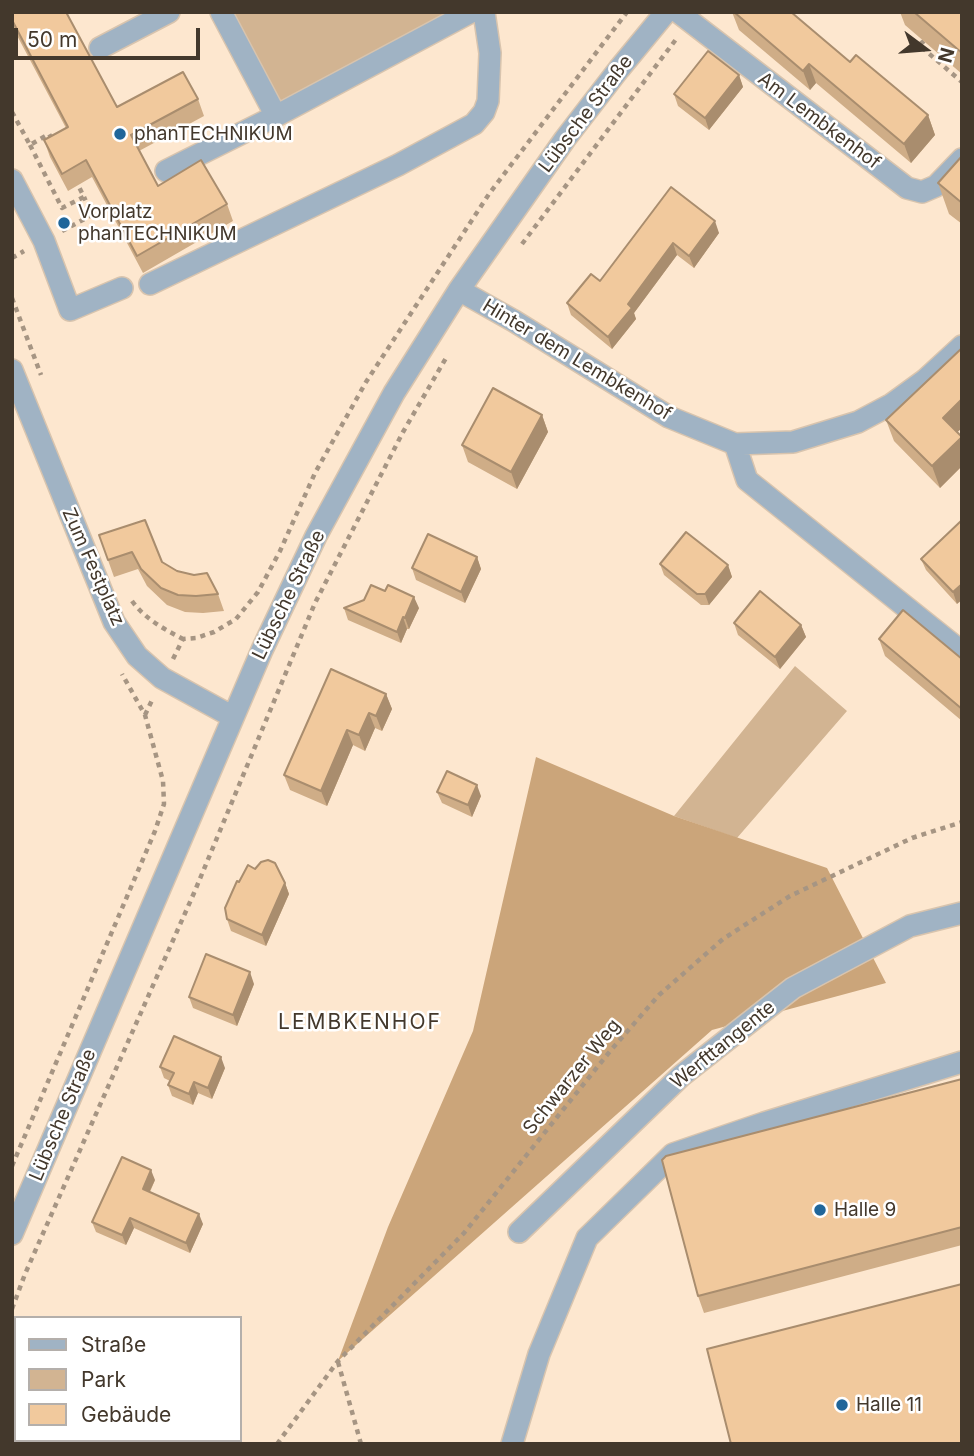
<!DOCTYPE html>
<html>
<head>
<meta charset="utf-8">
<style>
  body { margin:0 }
  #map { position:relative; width:974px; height:1456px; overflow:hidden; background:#fde7cf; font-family:Inter,sans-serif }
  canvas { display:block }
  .frame { position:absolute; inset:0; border:14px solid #43382c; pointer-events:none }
  .legend { position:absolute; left:14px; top:1316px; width:228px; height:126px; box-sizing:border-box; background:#fff; border:2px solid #b4afab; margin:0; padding:9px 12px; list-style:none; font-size:21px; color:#43382c }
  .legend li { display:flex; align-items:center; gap:14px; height:35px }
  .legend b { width:35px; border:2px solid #b4afab }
  .north { position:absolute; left:890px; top:14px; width:70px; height:70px; -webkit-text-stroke:5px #fff; paint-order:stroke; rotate:106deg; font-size:19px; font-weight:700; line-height:28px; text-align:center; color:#43382c }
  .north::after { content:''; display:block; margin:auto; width:24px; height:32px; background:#43382c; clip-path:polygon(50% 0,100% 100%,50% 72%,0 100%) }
  .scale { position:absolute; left:14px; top:28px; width:186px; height:32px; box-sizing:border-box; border:4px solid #43382c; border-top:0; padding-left:9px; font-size:21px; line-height:24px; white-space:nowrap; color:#43382c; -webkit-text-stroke:5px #fff; paint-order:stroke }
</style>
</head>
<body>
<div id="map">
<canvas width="974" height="1456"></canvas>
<div class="frame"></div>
<ul class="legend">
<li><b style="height:9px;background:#a0b3c4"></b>Straße</li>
<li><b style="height:19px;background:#d2b492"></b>Park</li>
<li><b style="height:19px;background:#f1c99d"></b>Gebäude</li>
</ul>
<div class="north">N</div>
<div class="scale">50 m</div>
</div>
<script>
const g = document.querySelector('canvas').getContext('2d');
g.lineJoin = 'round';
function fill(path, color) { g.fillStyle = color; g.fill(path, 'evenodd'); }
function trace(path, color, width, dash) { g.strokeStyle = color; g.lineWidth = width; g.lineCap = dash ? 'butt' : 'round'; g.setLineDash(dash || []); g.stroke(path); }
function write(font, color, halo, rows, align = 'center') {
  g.font = font + ' Inter,sans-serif'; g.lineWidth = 5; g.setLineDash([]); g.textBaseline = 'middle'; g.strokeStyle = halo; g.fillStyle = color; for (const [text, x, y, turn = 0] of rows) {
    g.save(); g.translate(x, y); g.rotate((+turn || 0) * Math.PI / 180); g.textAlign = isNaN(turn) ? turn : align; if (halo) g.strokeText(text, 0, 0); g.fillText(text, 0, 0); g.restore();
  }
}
fill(new Path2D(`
  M230 12H451L277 105Z
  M795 666 847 711 737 838 674 816Z`), '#d2b492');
fill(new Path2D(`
  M536 757 674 816 827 868 886 983 712 1030 338 1361 388 1227 473 1031Z`), '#cba57a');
const minor = new Path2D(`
  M678 12 907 188 922 192 936 186 962 159
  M100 48 169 12
  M276 116 471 12
  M166 171 276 116 221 12
  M12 180 44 241 70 310 122 288
  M150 284 398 165 474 124 484 112 488 101 490 53 484 12
  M459 290 514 321 669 417 735 444 747 480 962 652
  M12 370 114 622 137 656 162 678 233 717
  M735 444 793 442 858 422 892 404 925 380 962 346
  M519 1232 681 1076 793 988 910 926 962 913
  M12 1234 262 650 316 536 394 393 459 290 565 139 619 69 666 12
  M512 1444 539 1354 587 1238 673 1154 764 1123 962 1062`);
trace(minor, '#d8c4ae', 24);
trace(new Path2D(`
  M924 41 919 45 962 82
  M12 112 30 145 49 134 52 139
  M30 145 62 208 84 197 78 185
  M62 231 92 215 84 197
  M522 244 677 38
  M12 258 24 251
  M12 298 41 375
  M132 601C145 619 164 629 183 639
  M173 659 183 639 196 638 214 632 236 619 258 592 280 551 315 473 366 382 489 194 627 12
  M145 715 153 698
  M12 1166 155 831 164 804 163 781 145 715 122 674
  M12 1309 25 1274 194 893 315 603 403 432 446 358
  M338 1362 361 1444
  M277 1444 338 1361 464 1233 611 1050 659 995 723 939 790 896 912 838 962 822`), '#a69583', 4.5, [5, 5]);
trace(minor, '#a0b3c4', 21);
fill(new Path2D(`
  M12 12 117 107 198 99 204 116 139 151 158 186 227 204 233 221 143 273 92 177 68 191 50 157 44 140 66 128 12 26Z
  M732 12H791L850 62 928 115 935 135 911 163 816 83 810 90 739 30Z
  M900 12H962V74L905 25Z
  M739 75 743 87 709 130 678 106 674 94Z
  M962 156V224L949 214 938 183Z
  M671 187 719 233 694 268 677 255 634 313 636 319 612 349 571 315 567 303 600 281Z
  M542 415 548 432 517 489 468 462 462 445Z
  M886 420 957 432 962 437V466L940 488 894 441Z
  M962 520 957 604 926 570 921 559Z
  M99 535 162 562 218 594 224 611 203 613 185 612 167 605 147 586 138 569 114 577Z
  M477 557 481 569 465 603 416 580 412 568Z
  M660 564 728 565 732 577 709 605H701L664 575Z
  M344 608H419L409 629H407L401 643 348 620Z
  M734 623 801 625 806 637 780 669 738 635Z
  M879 639 962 659V721L885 656Z
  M386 694 392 709 382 731 375 728 365 751 353 745 327 806 290 790 284 775Z
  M437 792 481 796 472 817 442 803Z
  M239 882 285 883 289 894 266 946 231 931 227 919Z
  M254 984 237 1026 193 1008 189 997Z
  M160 1067 225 1068 212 1099 198 1093 193 1105 172 1096 168 1085 170 1081 164 1078Z
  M962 1079V1245L704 1313 698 1296Z
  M155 1180 150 1192 203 1224 190 1253 134 1228 126 1245 96 1232 92 1222Z`), '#cfad87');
fill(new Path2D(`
  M809 64 816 83 810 90 803 71Z
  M739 75 743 87 709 130 705 118Z
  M928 115 935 135 911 163 904 144Z
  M715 221 719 233 694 268 689 256Z
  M673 243 677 255 634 313 636 319 612 349 608 337 628 304Z
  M962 399V428L950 439 943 418Z
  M542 415 548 432 517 489 511 472Z
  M962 437V466L940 488 932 466Z
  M477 557 481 569 465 603 461 592Z
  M728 565 732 577 709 605 705 594Z
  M962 584V600L957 604 953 592Z
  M414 597 419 608 409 629 405 618Z
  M403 617 407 629 401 643 397 632Z
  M801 625 806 637 780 669 775 657Z
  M386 694 392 709 382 731 376 716Z
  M369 713 375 728 365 751 359 735Z
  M347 730 353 745 327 806 321 791Z
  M477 785 481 796 472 817 468 805Z
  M285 883 289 894 266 946 262 935Z
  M250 972 254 984 237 1026 233 1015Z
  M221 1057 225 1068 212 1099 208 1088Z
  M194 1082 198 1093 193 1105 189 1094Z
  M151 1170 155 1180 146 1199 143 1189Z
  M199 1214 203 1224 190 1253 186 1243Z
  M130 1218 134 1228 126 1245 122 1235Z
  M42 1440H50L48 1444H40Z`), '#a98d6e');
const building = new Path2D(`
  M12 12H66L117 107 183 72 198 99 131 135 158 186 201 160 227 204 137 256 86 160 62 174 44 140 68 127 12 20Z
  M734 12H791L850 62 856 55 928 115 904 144 809 64 803 71Z
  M914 12H962V53Z
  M708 51 739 75 705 118 674 94Z
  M962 156V203L938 183Z
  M671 187 715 221 689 256 673 243 628 304 632 308 608 337 567 303 591 274 600 281Z
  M962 348V399L943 418 962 437 932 466 886 420Z
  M493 388 542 415 511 472 462 445Z
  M145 520 162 562 177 571 194 575 207 573 218 594 196 596 178 595 161 588 141 569 132 552 108 560 99 535Z
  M962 520V584L953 592 921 559Z
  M686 532 728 565 705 594H697L660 564Z
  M428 534 477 557 461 592 412 568Z
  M371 585 385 591 388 585 414 597 405 618 403 617 397 632 344 608 364 600Z
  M760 591 801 625 775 657 734 623Z
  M903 610 962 659V709L879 639Z
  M331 669 386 694 376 716 369 713 359 735 347 730 321 791 284 775Z
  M447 771 477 785 468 805 437 792Z
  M268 860 275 863 285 883 262 935 227 919 225 908 237 881 239 882 248 865 255 869 261 862Z
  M206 954 250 972 233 1015 189 997Z
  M174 1036 221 1057 208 1088 194 1082 189 1094 168 1085 174 1073 160 1067Z
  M962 1079V1227L698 1296 662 1160 666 1156Z
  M122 1157 151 1170 143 1189 199 1214 186 1243 130 1218 122 1235 92 1222Z
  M962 1284V1444H731L707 1349Z
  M16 1417V1440H42L40 1444H12V1428Z`);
fill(building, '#f1c99d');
trace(building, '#a98d6e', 2);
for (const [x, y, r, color] of [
  [120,134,7,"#20669a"],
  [64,223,7,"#20669a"],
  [820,1210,7,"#20669a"],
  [842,1405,7,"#20669a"]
]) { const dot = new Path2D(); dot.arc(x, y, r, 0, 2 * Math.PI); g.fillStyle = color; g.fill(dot); trace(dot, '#fff', 2.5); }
write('19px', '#43382c', '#fff', [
  ["Lübsche Straße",586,114,-53],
  ["Am Lembkenhof",819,121,37],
  ["Hinter dem Lembkenhof",577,360,31],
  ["Zum Festplatz",93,567,66],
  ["Lübsche Straße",289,595,-64],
  ["Werfttangente",723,1045,-39],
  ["Schwarzer Weg",572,1077,-51],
  ["Lübsche Straße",63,1115,-67]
]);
write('19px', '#43382c', '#fff', [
  ["phanTECHNIKUM",134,134],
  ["Vorplatz",78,212],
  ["phanTECHNIKUM",78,234],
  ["Halle 9",834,1210],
  ["Halle 11",856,1405]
], 'left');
g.letterSpacing = '2px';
write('21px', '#43382c', '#fff', [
  ["LEMBKENHOF",360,1023]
]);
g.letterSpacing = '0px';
</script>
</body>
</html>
